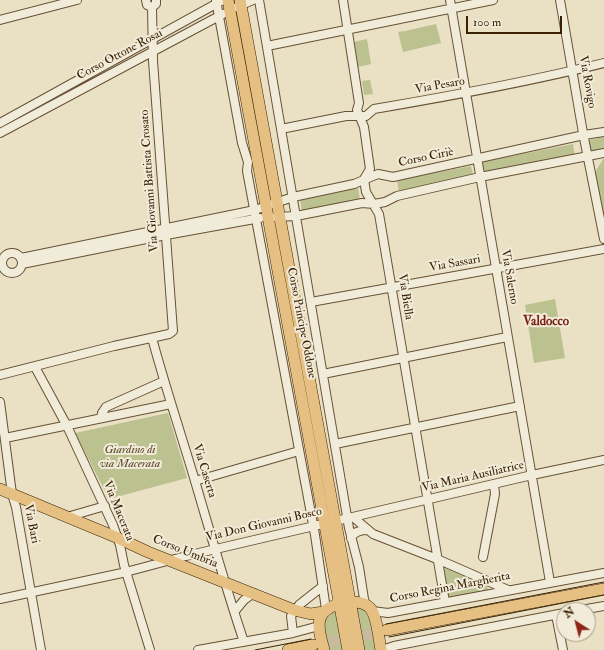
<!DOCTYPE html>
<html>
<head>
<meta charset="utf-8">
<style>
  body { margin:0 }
  #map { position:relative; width:604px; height:650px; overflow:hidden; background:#eae0c4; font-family:"IM FELL Double Pica",serif }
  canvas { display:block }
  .north { position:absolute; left:556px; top:602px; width:40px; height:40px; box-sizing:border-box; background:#f1ebd9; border:1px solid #a89a84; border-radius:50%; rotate:324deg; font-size:11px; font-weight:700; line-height:16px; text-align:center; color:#3b2104 }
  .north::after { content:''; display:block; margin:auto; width:14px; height:18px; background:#8f2418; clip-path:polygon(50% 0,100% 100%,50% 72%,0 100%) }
  .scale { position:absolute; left:466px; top:16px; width:96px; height:18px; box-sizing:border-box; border:2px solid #3b2104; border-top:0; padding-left:5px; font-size:12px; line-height:14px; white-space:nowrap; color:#3b2104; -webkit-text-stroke:3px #f1ebd9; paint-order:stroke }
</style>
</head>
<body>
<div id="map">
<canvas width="604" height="650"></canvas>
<div class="north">N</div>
<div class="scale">100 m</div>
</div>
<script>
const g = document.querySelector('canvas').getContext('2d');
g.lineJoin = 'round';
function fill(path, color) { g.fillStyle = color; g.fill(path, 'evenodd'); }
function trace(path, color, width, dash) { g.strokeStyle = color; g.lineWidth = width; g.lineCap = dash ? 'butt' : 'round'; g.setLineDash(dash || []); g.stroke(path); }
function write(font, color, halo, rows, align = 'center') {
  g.font = font + ' "IM FELL Double Pica",serif'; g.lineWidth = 4; g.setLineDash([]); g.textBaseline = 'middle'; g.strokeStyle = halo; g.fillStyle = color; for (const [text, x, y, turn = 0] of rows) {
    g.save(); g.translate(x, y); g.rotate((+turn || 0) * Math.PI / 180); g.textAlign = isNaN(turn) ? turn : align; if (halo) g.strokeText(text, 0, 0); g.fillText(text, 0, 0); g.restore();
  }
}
fill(new Path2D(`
  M436 24 441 43 403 52 398 32 404 31 405 32V31Z
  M367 39 371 64 358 67 354 42Z
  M370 80 373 94 364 95 362 81Z
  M604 137V150L591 153 589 140Z
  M573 144 575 157 484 175 481 162Z
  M604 158V219L595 172Z
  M471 166 474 178 399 193 397 180Z
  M358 188 360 200 302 211 300 199Z
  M555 299 565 358 534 363 525 305Z
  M168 413 187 478 109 499 75 433Z
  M443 567 486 585 490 593 448 600Z
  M357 608H362L369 614 376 650H364Z
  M335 611 336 612 343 650H329L324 626 326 616Z`), '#bcc190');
trace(new Path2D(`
  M313 645 387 631`), '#c7ba9e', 11, [11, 5.5]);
const minor = new Path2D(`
  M146 0 147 5 152 7 156 4V0
  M216 0 242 143 248 162 247 171 315 535 326 609
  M259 0 349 528 359 567 364 599 366 605
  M343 0 359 103 357 110 364 127 370 169 364 179 366 192 379 214 445 602
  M450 0 550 582
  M560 0 583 133 604 239
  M237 7 253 0
  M0 20 77 0
  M267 46 493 0
  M0 123 223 0
  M281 129 346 116H366L374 109C451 96 528 82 604 63
  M0 133 223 14
  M276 217 296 216 362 203 374 204 385 202 397 196 480 177 604 153
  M2 263a10 10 0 1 1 20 0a10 10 0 1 1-20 0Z
  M21 258 255 210 293 197 354 184 378 174 393 177 584 135 604 132
  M22 264 166 235 260 218
  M311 302 604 249
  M152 338C165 386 181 434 195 481 211 535 226 589 244 642
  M35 367 67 426 113 525 120 545 124 565 150 650
  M323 374 507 337
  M0 375 114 346 169 334 173 331 153 61 152 7
  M0 402 12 494 16 507 41 650
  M101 418 102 413 106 407 164 381
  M5 438 171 404
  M335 444 520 406
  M195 481 299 451
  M67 517 105 506
  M353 517 373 534 437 559 508 590
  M351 538C354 531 361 530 368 530
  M483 557 495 494 494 484
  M0 599 122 573 186 556 532 475 604 460
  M581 610 604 606
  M235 611 244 600 254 593
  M372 611 388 613 604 573
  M556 615 563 650
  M293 633 291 616 299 605 323 586
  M198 650 293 633 319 626
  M382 650 394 646 564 613`);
const major = new Path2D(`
  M228 0 348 650
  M240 0 359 650
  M0 489 118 538 148 552 294 610 311 614 323 612
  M387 630 604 589
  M288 650 313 645
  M324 650C322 641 317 629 320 619 324 603 359 596 370 608 377 615 379 640 381 650`);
trace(minor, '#675134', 10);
trace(major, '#3b2104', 12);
trace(minor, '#f1ebd9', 8);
trace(major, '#e5c082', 11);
trace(new Path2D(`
  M386 624 604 582
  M389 637 604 595
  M255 650 311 639`), '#3b2104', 1);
write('12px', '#3b2104', '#f1ebd9', [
  ["Corso Ottone Rosai",120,55,-28],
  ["Via Rovigo",587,82,80],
  ["Via Pesaro",440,86,-10],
  ["Corso Ciriè",426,158,-12],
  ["Via Giovanni Battista Crosato",150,181,-94],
  ["Via Sassari",455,264,-10],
  ["Via Salerno",509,277,80],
  ["Via Biella",405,297,81],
  ["Corso Principe Oddone",301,323,79],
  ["Via Caserta",204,471,73],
  ["Via Maria Ausiliatrice",473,477,-13],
  ["Via Macerata",118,511,68],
  ["Via Bari",31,524,79],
  ["Via Don Giovanni Bosco",264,525,-13],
  ["Corso Umbria",185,552,22],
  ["Corso Regina Margherita",450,588,-11]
]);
write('italic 12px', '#5b4927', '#f1ebd9', [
  ["Giardino di",130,450],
  ["via Macerata",130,464]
]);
write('bold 13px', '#7a1f14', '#f1ebd9', [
  ["Valdocco",546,322]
]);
</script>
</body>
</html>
